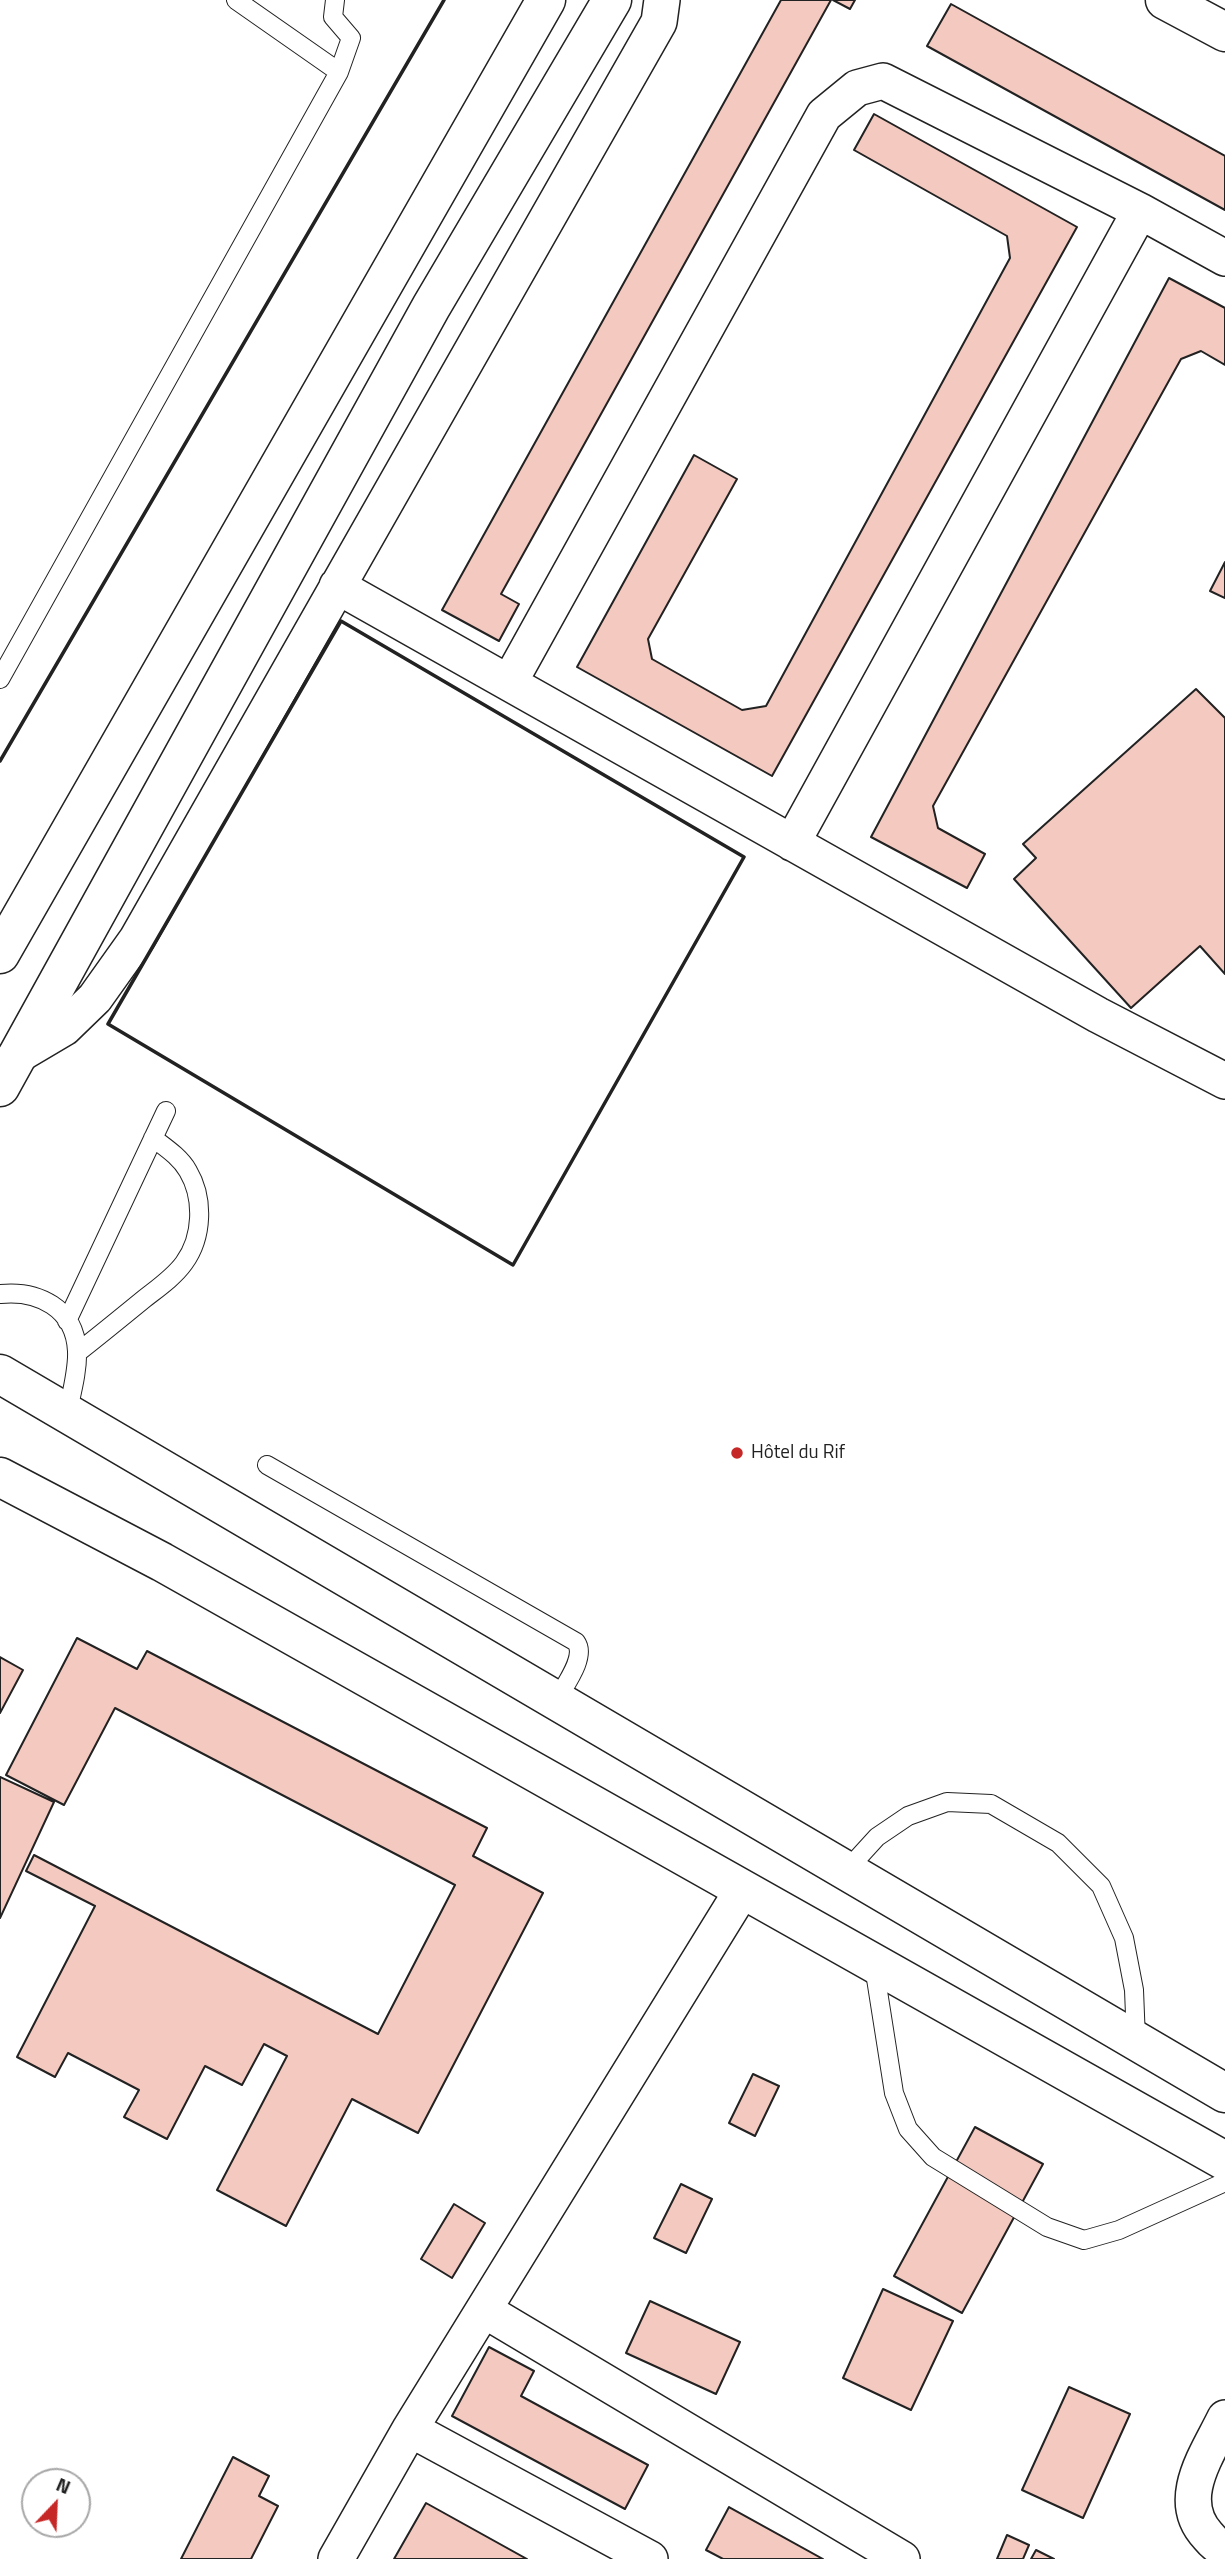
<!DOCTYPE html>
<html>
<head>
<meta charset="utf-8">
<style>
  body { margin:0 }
  #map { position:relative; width:1225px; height:2559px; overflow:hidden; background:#fff; font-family:"Titillium Web",sans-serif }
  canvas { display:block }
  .north { position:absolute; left:21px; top:2468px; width:70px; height:70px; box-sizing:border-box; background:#fff; border:2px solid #a7a7a7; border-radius:50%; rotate:23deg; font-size:19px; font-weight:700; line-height:28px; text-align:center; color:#222 }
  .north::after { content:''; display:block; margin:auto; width:24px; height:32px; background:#c62828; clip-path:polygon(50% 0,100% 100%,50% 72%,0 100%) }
</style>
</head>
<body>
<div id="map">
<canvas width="1225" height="2559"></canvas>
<div class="north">N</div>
</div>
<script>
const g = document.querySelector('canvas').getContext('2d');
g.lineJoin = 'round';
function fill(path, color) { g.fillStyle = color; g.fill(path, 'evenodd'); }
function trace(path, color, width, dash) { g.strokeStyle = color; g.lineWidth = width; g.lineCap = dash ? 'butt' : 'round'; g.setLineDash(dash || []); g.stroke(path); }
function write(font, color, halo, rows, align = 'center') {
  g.font = font + ' "Titillium Web",sans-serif'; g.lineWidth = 5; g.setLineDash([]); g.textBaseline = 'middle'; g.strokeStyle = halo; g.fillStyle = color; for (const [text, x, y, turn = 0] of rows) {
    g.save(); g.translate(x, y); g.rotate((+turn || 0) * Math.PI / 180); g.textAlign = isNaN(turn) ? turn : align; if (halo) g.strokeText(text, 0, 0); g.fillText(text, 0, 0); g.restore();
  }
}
const building = new Path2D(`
  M781 0H831L501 594 519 604 499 641 442 610Z
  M833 0H855L850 9Z
  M951 4 1225 156V210L927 46Z
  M874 114 1077 227 772 776 577 667 694 455 737 479 648 639 652 659 742 710 766 706 1010 258 1007 236 854 150Z
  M1169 278 1225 308V365L1201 351 1181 359 933 806 938 828 985 854 967 888 871 837Z
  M1225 562V598L1210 591Z
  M1196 689 1225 718V974L1200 946 1131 1008 1014 879 1036 858 1023 844Z
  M77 1638 137 1669 147 1651 487 1828 473 1856 543 1893 418 2133 352 2099 286 2226 217 2190 287 2056 264 2044 242 2085 205 2066 167 2139 124 2117 139 2090 68 2053 55 2077 17 2057 95 1906 26 1871 34 1855 378 2034 455 1885 115 1708 64 1805 6 1775Z
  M0 1657 23 1670 0 1713Z
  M0 1777 54 1802 0 1918Z
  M753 2074 779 2086 755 2136 729 2123Z
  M975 2127 1043 2164 962 2313 894 2276Z
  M681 2184 712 2199 686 2253 654 2238Z
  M454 2204 485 2223 452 2278 421 2259Z
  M883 2289 953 2321 911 2410 843 2378Z
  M650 2301 740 2342 716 2394 626 2353Z
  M489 2347 534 2371 521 2396 648 2465 625 2509 452 2416Z
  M1069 2387 1130 2414 1083 2518 1022 2490Z
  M233 2457 269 2476 259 2496 278 2506 251 2559H181Z
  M426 2503 527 2559H394Z
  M729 2507 823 2559H723L706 2550Z
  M1007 2535 1029 2545 1023 2559H997Z
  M1036 2550 1054 2559H1031Z`);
fill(building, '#f3c9c0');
trace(building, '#222', 2);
const service = new Path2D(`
  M236 0 339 72
  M0 679 339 72 351 38 333 17 335 0
  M0 1294C38 1290 75 1308 77 1351 78 1371 71 1395 67 1415
  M67 1321 166 1111
  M77 1353C100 1335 122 1317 144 1299 158 1288 174 1277 184 1263 203 1237 204 1198 188 1171 180 1157 166 1148 153 1138
  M267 1465 576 1642C587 1657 564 1686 556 1701
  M846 1871 877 1837 908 1816 947 1802 991 1804 1058 1843 1101 1886 1124 1938 1134 1990 1136 2040
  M874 1966 894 2093 908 2129 933 2157 1047 2227 1084 2240 1119 2230 1225 2182`);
const minor = new Path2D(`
  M337 586 1098 1015 1225 1081
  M509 683 824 115 857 88 883 81 1140 211 1225 258
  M792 843 1140 211
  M15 1057 64 1028 95 998 137 939 659 22 662 0
  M484 2310 902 2559
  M1225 2418C1207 2455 1174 2500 1208 2536 1213 2542 1218 2547 1225 2550
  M410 2429 650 2559
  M336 2559 410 2429 743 1889`);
const tertiary = new Path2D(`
  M1165 0 1225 32`);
const secondary = new Path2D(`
  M0 954 546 0
  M0 1087 431 307 612 0`);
const primary = new Path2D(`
  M0 1374 1225 2093
  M0 1477 162 1562 1225 2161`);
trace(service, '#222', 20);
trace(minor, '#222', 38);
trace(tertiary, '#222', 41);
trace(secondary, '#222', 41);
trace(primary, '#222', 41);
trace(service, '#fff', 18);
trace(minor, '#fff', 35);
trace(tertiary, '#fff', 38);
trace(secondary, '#fff', 38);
trace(primary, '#fff', 38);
trace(new Path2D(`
  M341 621 744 857 513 1265 108 1024Z
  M0 761 444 0`), '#222', 3.5);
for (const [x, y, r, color] of [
  [737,1453,7,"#c62828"]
]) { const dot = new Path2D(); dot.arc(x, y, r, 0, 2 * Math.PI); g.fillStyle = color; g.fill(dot); trace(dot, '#fff', 2.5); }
write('19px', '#222', '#fff', [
  ["Hôtel du Rif",751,1453]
], 'left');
</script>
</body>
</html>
